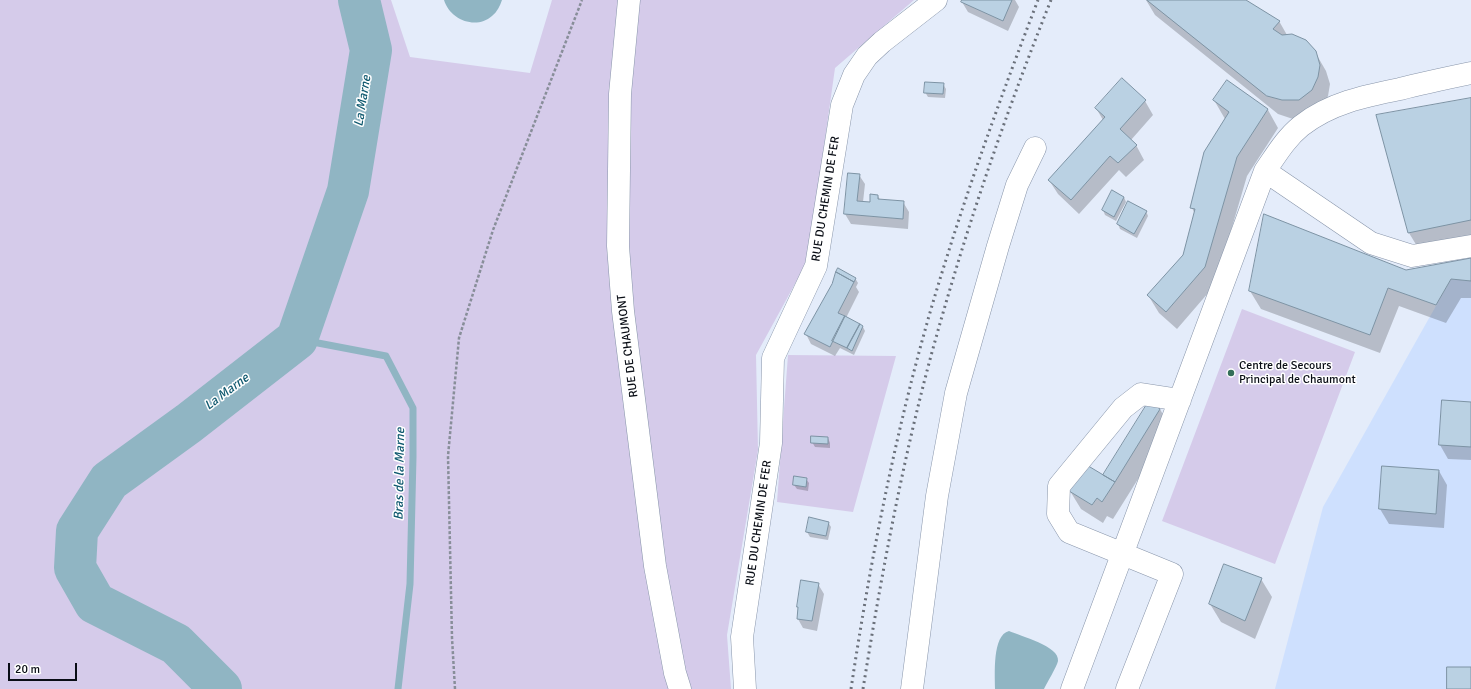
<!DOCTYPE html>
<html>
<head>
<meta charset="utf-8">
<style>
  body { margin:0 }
  #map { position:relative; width:1471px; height:689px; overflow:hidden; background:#e4ecfa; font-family:Signika,sans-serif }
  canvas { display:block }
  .scale { position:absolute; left:8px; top:663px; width:69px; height:18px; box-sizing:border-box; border:2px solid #090d15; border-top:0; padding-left:5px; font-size:12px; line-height:14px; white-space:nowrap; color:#090d15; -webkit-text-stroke:3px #fff; paint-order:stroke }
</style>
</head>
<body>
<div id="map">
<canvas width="1471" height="689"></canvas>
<div class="scale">20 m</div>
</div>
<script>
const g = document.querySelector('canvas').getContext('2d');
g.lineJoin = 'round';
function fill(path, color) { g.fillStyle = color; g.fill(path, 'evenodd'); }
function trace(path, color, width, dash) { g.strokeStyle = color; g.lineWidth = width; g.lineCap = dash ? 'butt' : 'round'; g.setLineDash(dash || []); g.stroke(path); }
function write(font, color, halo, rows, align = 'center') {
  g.font = font + ' Signika,sans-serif'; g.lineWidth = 3; g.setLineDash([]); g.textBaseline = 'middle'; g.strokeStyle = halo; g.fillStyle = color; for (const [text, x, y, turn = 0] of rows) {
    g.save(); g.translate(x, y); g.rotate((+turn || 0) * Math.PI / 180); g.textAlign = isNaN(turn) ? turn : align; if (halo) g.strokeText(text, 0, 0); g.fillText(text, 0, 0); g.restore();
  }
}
fill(new Path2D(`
  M1451 279 1471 281V689H1275L1323 507Z`), '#cee0fe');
fill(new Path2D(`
  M0 0H391L410 57 530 73 552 0H914L835 68 808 260 756 355 758 450 727 635 731 689H0Z
  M1242 309 1355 352 1275 564 1162 521Z
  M788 355 896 356 853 512 777 502Z`), '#d5cbea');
fill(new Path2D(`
  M444 0H502C500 6 497 12 492 16 476 30 450 20 444 0Z
  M1009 631C1020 636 1060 646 1058 661 1057 666 1047 683 1044 689H995C995 675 992 635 1009 631Z`), '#90b5c3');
fill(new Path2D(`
  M963 0H1015L1019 7 1008 31 968 12 962 2Z
  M1146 0H1244L1279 21 1287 35 1315 52 1326 71 1330 84 1328 96 1322 109 1293 119 1278 114 1155 15Z
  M1227 81 1268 110 1278 128 1247 176 1215 285 1177 329 1159 313 1148 295 1183 256 1195 214 1192 208 1225 119 1214 100Z
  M943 84 946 89 945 98 928 97 925 92Z
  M1471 99V241L1420 251 1409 233 1377 116Z
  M1145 101 1153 115 1131 140 1136 145 1144 160 1126 177 1119 170 1079 214 1058 194 1049 180 1103 120 1096 108Z
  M859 175 865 184 863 202 871 203 878 196 880 200 903 202 909 212 908 229 851 224 845 214Z
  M1124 197 1126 202 1116 221 1105 215 1103 210Z
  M1146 211 1148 216 1137 238 1120 229 1118 224Z
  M1471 259V298H1461L1446 323 1399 306 1380 353 1261 309 1250 291 1406 271Z
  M855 278 858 283 856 287 859 292 846 318 863 327 865 331 854 355 840 348 835 356 811 344 806 334Z
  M1471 403V460L1448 459 1440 445Z
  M1160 409 1170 428 1113 519 1107 516 1103 523 1081 509 1070 491 1103 477Z
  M828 438 830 443V448L815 447 812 442Z
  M1439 471 1447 485 1444 528 1389 524 1380 509Z
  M806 479 809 483 808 491 797 489 794 485Z
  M828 522 831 527 828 540 810 537 807 532Z
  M1261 579 1272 597 1255 639 1221 622 1210 604Z
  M818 584 824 594 817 631 803 628 798 619 799 609 798 607Z`), '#0003');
trace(new Path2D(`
  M297 339 386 356 413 408V457L410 584 398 689`), '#90b5c3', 7);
trace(new Path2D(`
  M221 689 176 644 95 603 75 568 77 531 109 481 189 423 297 339 348 191 371 50 359 0`), '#90b5c3', 42);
const building = new Path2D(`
  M962 0H1012L1003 21 961 2Z
  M1147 0H1246L1280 21 1273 29 1282 35 1292 34 1306 40 1316 51 1320 65 1318 77 1312 90 1299 100H1282L1267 96Z
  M1122 78 1146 100 1120 129 1137 145 1118 163 1110 156 1071 200 1048 180 1105 117 1095 108Z
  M1227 80 1268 109 1237 157 1205 267 1166 312 1147 295 1183 255 1195 209 1190 208 1204 152 1229 112 1213 100Z
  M925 82 944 83 943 94 924 93Z
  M1471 98V220L1408 233 1376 115Z
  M848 173 860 174 857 201 870 202V194L878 195V199L904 201 903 219 844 214Z
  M1112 190 1124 197 1114 217 1102 210Z
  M1128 201 1147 211 1134 234 1117 224Z
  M1264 214 1406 270 1471 258V281L1451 279 1436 305 1388 288 1370 335 1249 291Z
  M838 268 856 278 854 282 836 272Z
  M836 272 854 282 838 313 845 316 830 347 804 334 832 284Z
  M845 316 860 324 847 348 832 341Z
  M860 324 863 326 852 351 847 348Z
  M1442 400 1471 402V447L1439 445Z
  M1149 401 1160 409 1115 482 1103 475Z
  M811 436 828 437V444L811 443Z
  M1085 464 1115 482 1102 502 1097 498 1092 505 1069 491Z
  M1382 466 1439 470 1436 514 1379 509Z
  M794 476 807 478 806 487 793 485Z
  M809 517 829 522 826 536 806 532Z
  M1224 564 1262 578 1245 621 1209 604Z
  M801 580 819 583 812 621 797 619 798 607H797Z
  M1447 667H1471V689H1447Z`);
fill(building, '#bad1e3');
trace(building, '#7d93a4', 1);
const minor = new Path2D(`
  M629 0 620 94 618 246 623 311 655 566 675 673 680 689
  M1265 171 1371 243 1412 256 1471 246
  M745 689 742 637 771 443 773 358 816 266 842 105 854 75 867 56 882 42 936 0
  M912 689 937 496 956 393 998 246 1017 185 1035 148
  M1072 689 1265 171C1276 155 1286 138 1301 126 1330 103 1365 96 1400 89 1423 83 1447 78 1471 73
  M1127 689 1172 574 1069 532 1058 514 1059 486 1123 408 1141 394 1180 400`);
trace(minor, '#8895aa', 23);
trace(new Path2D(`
  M455 689 452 638 448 456 459 338 493 230 582 0`), '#888e99', 2.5, [3, 2]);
trace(minor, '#fff', 22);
trace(new Path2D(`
  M851 689C870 563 894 439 929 316 960 209 998 104 1038 0
  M863 689C883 565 906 441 941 320 972 211 1009 105 1051 0`), '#6a707a', 3, [2, 4]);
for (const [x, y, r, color] of [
  [1231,373,4,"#336e58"]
]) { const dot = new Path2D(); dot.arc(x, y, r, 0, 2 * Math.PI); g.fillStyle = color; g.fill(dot); trace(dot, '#fff', 1.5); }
write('12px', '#090d15', '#fff', [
  ["RUE DU CHEMIN DE FER",826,199,-81],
  ["RUE DE CHAUMONT",628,346,-97],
  ["RUE DU CHEMIN DE FER",759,523,-82]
]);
write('12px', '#090d15', '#fff', [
  ["Centre de Secours",1239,366],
  ["Principal de Chaumont",1239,380]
], 'left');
write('italic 13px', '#10596f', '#fff', [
  ["La Marne",363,101,-81],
  ["La Marne",227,392,-37],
  ["Bras de la Marne",400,474,-89]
]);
</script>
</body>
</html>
